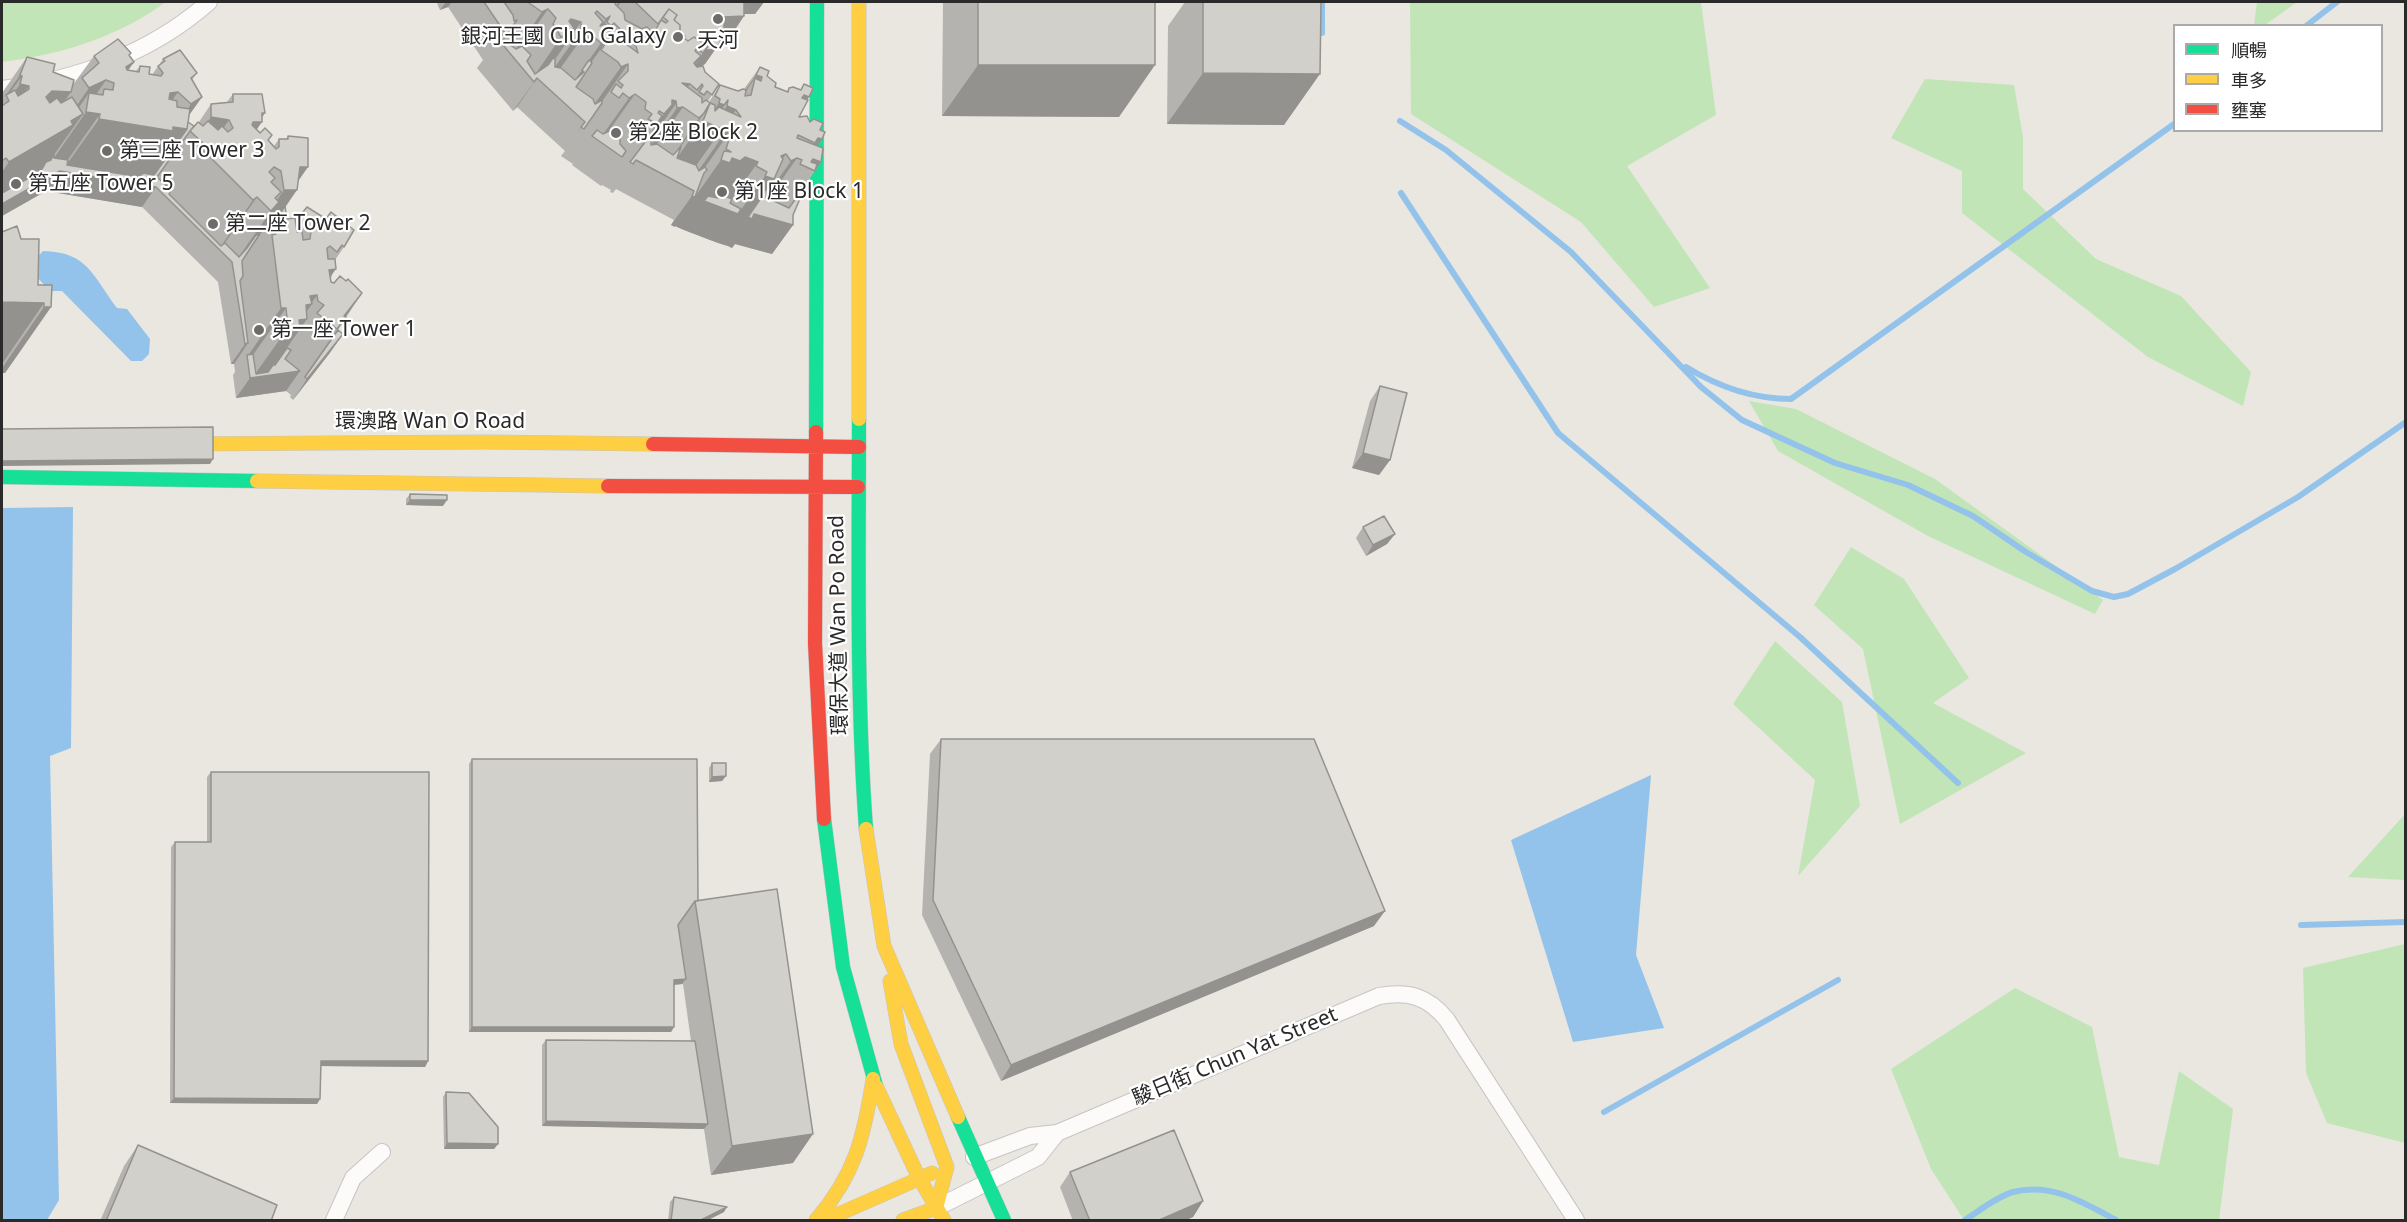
<!DOCTYPE html>
<html>
<head>
<meta charset="utf-8">
<style>
  body { margin:0 }
  #map { position:relative; width:2407px; height:1222px; overflow:hidden; background:#e9e7e0; font-family:"Noto Sans","Noto Sans TC",sans-serif }
  canvas { display:block }
  .frame { position:absolute; inset:0; border:3px solid #2a2a2a; pointer-events:none }
  .legend { position:absolute; left:2173px; top:24px; width:210px; height:108px; box-sizing:border-box; background:#fff; border:2px solid #aaa; margin:0; padding:8px 10px; list-style:none; font-size:18px; color:#2a2a2a }
  .legend li { display:flex; align-items:center; gap:12px; height:30px }
  .legend b { width:30px; border:2px solid #aaa }
</style>
</head>
<body>
<div id="map">
<canvas width="2407" height="1222"></canvas>
<div class="frame"></div>
<ul class="legend">
<li><b style="height:8px;background:#16e098"></b>順暢</li>
<li><b style="height:8px;background:#ffcf43"></b>車多</li>
<li><b style="height:8px;background:#f24e42"></b>壅塞</li>
</ul>
</div>
<script>
const g = document.querySelector('canvas').getContext('2d');
g.lineJoin = 'round';
function fill(path, color) { g.fillStyle = color; g.fill(path, 'evenodd'); }
function trace(path, color, width, dash) { g.strokeStyle = color; g.lineWidth = width; g.lineCap = dash ? 'butt' : 'round'; g.setLineDash(dash || []); g.stroke(path); }
function write(font, color, halo, rows, align = 'center') {
  g.font = font + ' "Noto Sans","Noto Sans TC",sans-serif'; g.lineWidth = 4.5; g.setLineDash([]); g.textBaseline = 'middle'; g.strokeStyle = halo; g.fillStyle = color; for (const [text, x, y, turn = 0] of rows) {
    g.save(); g.translate(x, y); g.rotate((+turn || 0) * Math.PI / 180); g.textAlign = isNaN(turn) ? turn : align; if (halo) g.strokeText(text, 0, 0); g.fillText(text, 0, 0); g.restore();
  }
}
fill(new Path2D(`
  M2 2H166C118 37 60 55 2 62Z
  M1410 2H1701L1716 115 1627 166 1710 288 1654 307 1581 222 1411 114Z
  M2257 2H2297L2265 25H2254Z
  M1925 79 2014 85 2023 137V189L2096 259 2181 296 2251 372 2243 406 2148 357 1962 213V171L1891 138Z
  M1749 401 1796 409 1935 479 2103 600 2095 614 1928 536 1778 451Z
  M1851 547 1904 579 1969 678 1933 703 2026 753 1900 824 1863 649 1814 605Z
  M1775 641 1842 702 1860 806 1798 876 1815 780 1733 704Z
  M2405 814V880L2348 877Z
  M2405 944H2406L2405 1143 2327 1123 2306 1073 2303 968Z
  M2015 988 2092 1027 2119 1157 2159 1165 2179 1071 2233 1109 2219 1220H1964L1931 1169 1891 1069Z`), '#c2e5b8');
fill(new Path2D(`
  M43 251C88 252 92 275 117 308L127 309 150 339 149 354 142 361H131L62 291H50L33 273V262Z
  M73 507 71 748 50 756 59 1200 47 1220H2V508Z
  M1651 775 1636 955 1664 1028 1573 1042 1511 840Z`), '#93c3eb');
trace(new Path2D(`
  M1322 2V33
  M2306 26 2337 2
  M1400 121 1446 150 1571 252 1701 387 1742 420 1835 463 1908 485 1973 516 2026 552 2092 591 2114 597 2128 594 2175 569 2298 497 2406 422
  M1401 193 1558 433 1800 637 1958 783
  M1686 367C1717 386 1754 399 1791 399L2174 124
  M2301 925 2406 922
  M1604 1112 1838 980
  M1965 1220C1979 1211 1996 1197 2013 1192 2052 1182 2084 1203 2116 1220`), '#93c3eb', 6);
const street = new Path2D(`
  M2 89C77 80 151 53 209 2
  M974 1157 1030 1136 1057 1133 1379 996C1408 991 1428 996 1447 1020L1576 1220
  M936 1208 1038 1157 1057 1133
  M334 1220 353 1178 382 1152`);
const fast = new Path2D(`
  M859 419C859 556 856 693 866 829
  M816 432 817 2
  M2 477 257 481
  M824 819 843 967 876 1086
  M958 1117 1004 1220`);
const slow = new Path2D(`
  M859 2V419
  M179 444 485 442 653 444
  M257 481 608 486
  M866 829 884 946 958 1117
  M890 981 901 1044 947 1167 936 1208
  M876 1086 919 1178 944 1220
  M816 1220C855 1175 864 1137 873 1079
  M825 1220 932 1173
  M903 1220 936 1208`);
const jam = new Path2D(`
  M816 432 815 643 824 819
  M653 444 859 447
  M608 486 858 487`);
trace(street, '#c6c5c5', 18);
trace(fast, '#c6c5c5', 15);
trace(slow, '#c6c5c5', 15);
trace(jam, '#c6c5c5', 15);
trace(street, '#fcfbfa', 16);
trace(fast, '#16e098', 14);
trace(slow, '#ffcf43', 14);
trace(jam, '#f24e42', 14);
fill(new Path2D(`
  M437 2H764L755 14H744V16L730 37H722L719 44 705 64 701 66 705 72 719 84 708 101 709 102 720 85 738 91 744 89 760 67 775 87 787 92 789 88 800 90 804 84 807 100 799 117 810 122 820 130 817 146 821 162 799 194 793 215V225L772 254 735 244 732 248 728 246 718 243 684 230 675 226V227L671 225 674 220 616 189 613 193 610 192 611 190 602 185 601 186 572 165 573 164 561 156 565 151 517 107 513 111 477 68 483 60 448 7 440 10 438 6Z
  M943 2H1155L1119 117 942 116Z
  M1185 2H1321L1284 125 1167 124 1168 26Z
  M94 56H129L134 62 128 70 135 72 140 66 149 74 152 75 163 59 197 73 192 80 202 97 189 115 188 122 194 126 199 122 211 104 227 102 233 94 262 117 257 129 274 146 279 139H286L288 136 298 181 285 206 287 219 295 223 307 207 344 247 335 260 332 274 331 279V282L362 293 338 330 343 334 329 354 293 400 290 397 291 395 286 391 236 398 233 375 235 372 234 364H231L218 282 142 207 46 191 2 216V93L27 57 53 72 72 86Z
  M2 232 38 285 51 307 5 373H2Z
  M1380 386 1390 460 1379 475 1352 468 1370 401Z
  M410 494 443 506 406 505V499Z
  M1363 527 1395 534 1387 544 1366 556 1356 538Z
  M941 739 1374 926 1001 1081 922 915 930 754Z
  M472 759 698 901 793 1163 711 1175 704 1129 542 1126V1045L546 1040 691 1041 683 984 674 985V1027L671 1032H469V764Z
  M712 763 726 776 722 781 709 782V768Z
  M211 772 428 1061 425 1067 321 1066 320 1099 317 1104 170 1103 171 847 175 842H207V777Z
  M446 1092 498 1144 494 1149H444L443 1097Z
  M138 1145 271 1221H100L124 1166Z
  M1070 1172 1203 1201 1193 1217 1184 1221H1073L1060 1187Z
  M674 1197 724 1212 706 1221H668L670 1202Z`), '#b5b3af');
fill(new Path2D(`
  M446 2H452L448 7 440 10Z
  M619 2H621L594 38 593 37Z
  M739 2H764L755 14H730Z
  M548 9 514 58 512 55 542 12Z
  M744 16 730 37H709L724 17Z
  M571 19 581 22 540 81 537 78 517 107 513 111 534 82 532 79 561 37Z
  M581 30 587 31 547 87 543 84Z
  M610 36 563 102 561 100 601 43Z
  M719 44 705 64 696 70H692L703 53 700 50Z
  M701 56 682 83 690 84 633 164 630 162 664 114 662 112 668 103 667 101 694 63Z
  M134 62 97 114H100L60 171H62L99 119 170 93 178 92 153 128 176 127 191 104 202 97 180 128 187 129 147 186 156 187 142 207 46 191 2 216V172L18 149 46 97 52 91 71 92 32 147 57 134 89 88 106 80 87 108 89 93 63 130 71 121 83 114 36 180 40 178 86 112 113 90 126 67Z
  M628 64 583 129 581 127 578 132 585 122 583 120 621 67Z
  M978 65H1155L1119 117 942 116Z
  M1203 73 1320 74 1284 125 1167 124Z
  M20 75 22 76 7 97 6 95 2 101Z
  M756 75 762 77 751 92 755 78 734 109 736 110 682 185 665 175 703 121 706 122 719 103 728 100 712 124 714 125 727 106 733 108Z
  M20 84 29 86 2 125 9 100Z
  M635 94 601 142 599 140 629 98Z
  M804 95 809 97 781 137Z
  M683 107 643 164 639 162 677 108Z
  M262 113H265L259 122H262L226 173 253 122Z
  M704 113 662 174 664 169 699 118Z
  M211 117 229 120 206 153 204 144 197 138Z
  M731 130 690 189 687 187 724 134Z
  M818 138 822 139 803 166 800 165 815 143Z
  M786 154 769 178 774 179 728 246 718 243 684 230 705 200 684 230 675 226V227L671 225 692 196 695 197 721 160 745 157 758 162 725 209 738 214 765 176 781 156Z
  M797 158 757 215 793 225 772 254 735 244 732 248 728 246 748 217 751 218 791 161Z
  M813 159 821 162 815 171 807 168Z
  M300 167H308L292 190H297L275 222 274 215 245 256 233 265 271 211 270 210Z
  M257 197 220 250 219 249 253 200Z
  M336 269 310 305 312 304 301 320 307 319 268 375 300 371 286 391 236 398 250 378 253 377 329 270Z
  M362 293 337 329 344 316Z
  M2 302 44 303 2 364Z
  M44 307H51L5 373H2V368Z
  M281 308H286L248 362 247 357Z
  M346 317 305 377H304Z
  M343 334 329 354 293 400 307 379Z
  M248 343 234 364H231L245 344Z
  M1363 453 1390 460 1379 475 1352 468Z
  M213 459 210 464 2 466V461Z
  M410 500H447L443 506 406 505Z
  M1395 534 1387 544 1366 556 1373 545Z
  M726 776 722 781 709 782 712 777Z
  M1385 911 1374 926 1001 1081 1011 1065Z
  M686 979 682 984 671 985 674 980Z
  M472 1027H674L671 1032H469Z
  M321 1061H428L425 1067 317 1066Z
  M174 1098 320 1099 317 1104 170 1103Z
  M546 1121 708 1124 704 1129 542 1126Z
  M813 1134 793 1163 711 1175 732 1146Z
  M447 1143 498 1144 494 1149H444Z
  M1203 1201 1193 1217 1184 1221H1157Z
  M727 1207 724 1212 706 1221H699Z`), '#93928e');
const building = new Path2D(`
  M484 2H504L513 15 514 21 517 20 503 40 516 49 522 46 531 55 527 61 535 74 548 65 553 58 555 59V67L561 68 575 80 584 72 582 70 589 60 592 63 576 87 593 99 595 104 602 100V103L584 129 581 127 585 122 537 78 534 82 498 39 505 33Z
  M530 2H616L615 4 624 13 625 20 642 29 647 27 649 29 648 35H653L661 20 666 23 668 21 663 17 669 9 677 15 674 20 680 25V32L685 36 684 38 688 41 694 37 708 46 703 53 697 48 695 51 701 56 694 63 697 67 703 66 705 72 719 84 712 95 707 91 704 95 699 92 703 86 702 84 697 90 690 84 682 83 702 98V103L706 100 710 103 704 113 699 118 683 107 677 108 676 101 672 100V105L664 114 659 111 658 113 662 116 657 124 648 119 652 114 645 109 646 102 635 94 629 98 623 93 619 98 611 92 616 84 621 88 623 85 618 81 628 71V64L621 67 618 62 601 50 612 34 618 38 615 43 621 40 638 53 636 46 628 40 632 36 629 34 625 39 621 36 624 33 614 23 611 26 607 22 610 16 606 19 597 11 595 13 603 22 600 26 605 24 609 28 606 31 610 36 601 43 587 31 581 30V22L571 19 569 21 574 28 561 37 553 24 556 18 548 9 542 12 529 3Z
  M635 2H744V16L724 17V34L719 44 711 50H706L708 46 694 37 688 41 684 38 685 36 680 32V25L674 20 677 15 669 9 658 24Z
  M978 2H1155V65H978Z
  M1203 2H1321L1320 74 1203 73Z
  M118 39 131 53 129 55 134 62 126 67 127 70 139 72 140 66 150 67 149 74 161 76 163 73 158 66 165 61 163 59 180 50 197 73 191 78 202 97 191 104 178 92 170 93 169 99 177 101V107L190 109 187 129 173 127V131L99 119 100 114 86 112 89 93 103 95 104 89 113 90 114 83 106 80 89 88 82 78 99 63 94 56Z
  M27 57 55 64 53 72 74 80 71 92 52 91 46 97 50 103 57 98 61 103 72 97 83 114 71 121 73 125 9 162 6 158 2 161V106L9 101 6 95 15 90 18 96 29 89V86L20 84 22 76 20 75Z
  M760 67 769 71 767 76 776 83 775 87 788 92 789 88 793 87 801 90 804 84 813 88 809 97 804 95 802 98 808 100 799 117 807 116 810 122 814 119 823 123 820 130 825 132 822 139 818 138 815 143 798 135 797 138 823 148 821 162 813 159 811 162 817 164 815 171 800 164 802 160 797 158 791 161 786 154 781 156 783 159 774 179 765 176 767 172 756 166 758 162 745 157 740 161 732 158 730 163 721 160 724 151 731 152 726 149 730 136 734 137 731 130 724 134 722 129 703 121 710 103 715 105V111L719 107 741 117 736 110 727 106 728 100 724 105 719 103 720 99 715 96 720 85 738 91 743 89 746 90 745 96 751 95 755 78 761 81 762 77 756 75Z
  M233 94H262L265 113H262V122H253L252 125 260 133 265 128 272 135 268 140 276 149 279 147V139H288V136L308 138V167H300L297 190H284L281 171 274 167 269 172 275 178 271 182 281 192 275 198 279 202 271 211 257 197 253 200 201 148 204 144 190 131 198 122 203 126 208 121 218 130 222 126 228 132 233 128 229 120 211 117V104L233 102Z
  M188 122 194 126 190 131 157 177 171 190 169 194 221 246 225 243 239 257 247 248 256 235H259L242 261 243 276 240 281 248 343 245 344 232 262 156 187 60 171 2 204V193L41 171 46 162 51 160 54 154V158L68 160 67 165 140 177 143 173 154 175 187 129Z
  M597 130 603 134 609 131 620 139V144L626 151 622 157 592 136Z
  M649 137 651 138V145L657 144 673 155 681 147 677 158 696 165 699 171 705 167 707 170 704 173 695 197 692 196 694 191 636 160 633 164 630 162Z
  M719 194 732 199 730 203 741 209 738 214 704 201 708 196 718 198Z
  M799 194V201L793 215V225L754 214 752 219 748 217 763 195 765 198 771 195 776 197 774 201 789 208Z
  M285 206 286 213 280 214Z
  M307 207 326 219 331 212 354 230 344 247 342 245 337 252 330 246 327 248 328 259H335L336 269 329 270 331 282 334 283 340 276 346 281 348 279 362 293 344 316 346 317 337 329 317 313 324 305 318 301 317 295 310 296 312 304 306 305 307 319 299 320 300 326 288 328 286 308H281L272 235 276 234 274 215 286 213 287 219 295 218 297 232 302 231 303 240 310 239 311 231 299 217Z
  M17 226 21 239H39L38 285H52L51 307H44V303L2 302V232Z
  M338 330 343 334 307 379 305 377Z
  M287 348 291 350 285 359 300 371 250 378 247 355 253 354 256 374 268 372 273 365H275Z
  M1380 386 1407 393 1390 460 1363 453Z
  M213 427V459L2 461V429Z
  M410 494 447 495V500H410Z
  M1384 516 1395 534 1373 545 1363 527Z
  M941 739H1314L1385 911 1011 1065 933 900Z
  M472 759H697L698 901H695L678 925 686 979 674 980V1027H472Z
  M712 763H726V776L712 777Z
  M211 772H429L428 1061H321L320 1099 174 1098 175 842H211Z
  M777 889 813 1134 732 1146 695 901Z
  M546 1040 695 1041 708 1124 546 1121Z
  M446 1092 469 1093 498 1127V1144L447 1143Z
  M1174 1130 1203 1201 1157 1221H1090L1070 1172Z
  M138 1145 277 1205 271 1221H106Z
  M674 1197 727 1207 699 1221H671Z`);
fill(building, '#d2d0cb');
trace(building, '#93928e', 1.5);
for (const [x, y, r, color] of [
  [718,19,6,"#6d6c6a"],
  [678,37,6,"#6d6c6a"],
  [616,133,6,"#6d6c6a"],
  [107,151,6,"#6d6c6a"],
  [16,184,6,"#6d6c6a"],
  [722,192,6,"#6d6c6a"],
  [213,224,6,"#6d6c6a"],
  [259,330,6,"#6d6c6a"]
]) { const dot = new Path2D(); dot.arc(x, y, r, 0, 2 * Math.PI); g.fillStyle = color; g.fill(dot); trace(dot, '#fff', 2); }
write('21px', '#2a2a2a', '#fff', [
  ["銀河王國 Club Galaxy",666,37,"right"],
  ["天河",718,41,"center"],
  ["第2座 Block 2",628,133],
  ["第三座 Tower 3",119,151],
  ["第五座 Tower 5",28,184],
  ["第1座 Block 1",734,192],
  ["第二座 Tower 2",225,224],
  ["第一座 Tower 1",271,330]
], 'left');
write('21px', '#2a2a2a', '#fff', [
  ["環澳路 Wan O Road",430,422],
  ["環保大道 Wan Po Road",839,625,-91],
  ["駿日街 Chun Yat Street",1235,1057,-23]
]);
</script>
</body>
</html>
